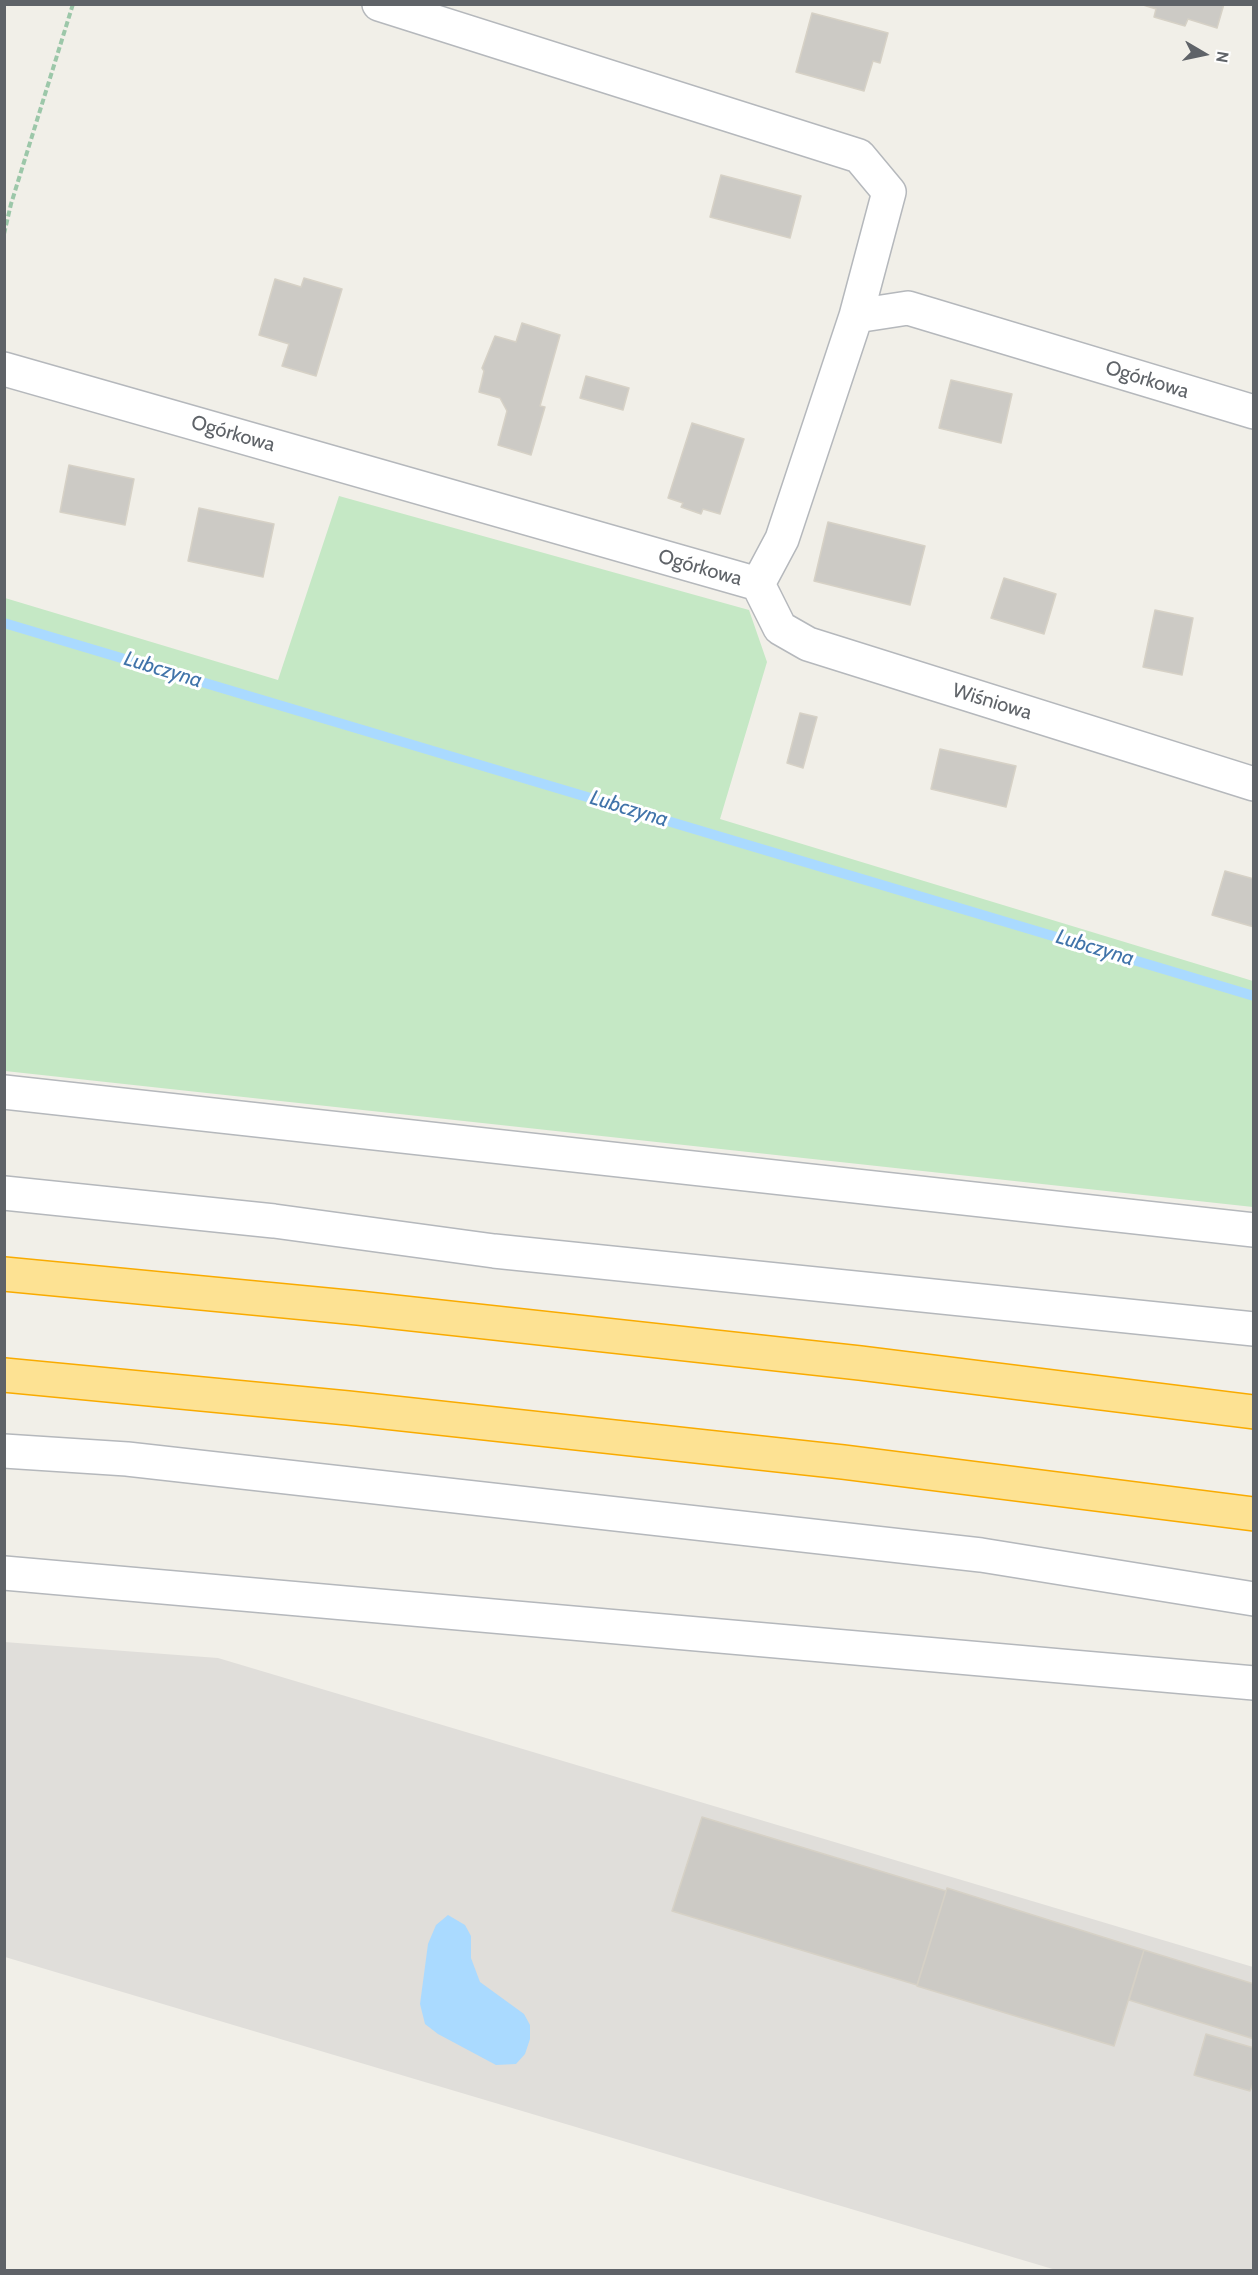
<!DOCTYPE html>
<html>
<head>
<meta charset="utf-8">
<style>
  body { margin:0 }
  #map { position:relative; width:1258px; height:2275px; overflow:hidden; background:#f1efe8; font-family:Cabin,sans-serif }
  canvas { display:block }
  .frame { position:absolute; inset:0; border:6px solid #5f6368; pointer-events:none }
  .north { position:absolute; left:1174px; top:24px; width:60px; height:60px; -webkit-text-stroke:4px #fff; paint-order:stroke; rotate:99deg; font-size:16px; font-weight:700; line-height:24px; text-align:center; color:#5f6368 }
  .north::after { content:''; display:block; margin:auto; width:21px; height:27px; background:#5f6368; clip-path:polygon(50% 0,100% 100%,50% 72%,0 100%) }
</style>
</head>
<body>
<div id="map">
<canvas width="1258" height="2275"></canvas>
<div class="frame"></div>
<div class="north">N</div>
</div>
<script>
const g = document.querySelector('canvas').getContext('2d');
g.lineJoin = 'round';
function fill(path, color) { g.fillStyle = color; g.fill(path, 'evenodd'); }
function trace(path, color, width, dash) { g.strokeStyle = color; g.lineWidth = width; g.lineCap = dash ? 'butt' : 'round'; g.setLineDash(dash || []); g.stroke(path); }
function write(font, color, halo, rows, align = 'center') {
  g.font = font + ' Cabin,sans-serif'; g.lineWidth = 6; g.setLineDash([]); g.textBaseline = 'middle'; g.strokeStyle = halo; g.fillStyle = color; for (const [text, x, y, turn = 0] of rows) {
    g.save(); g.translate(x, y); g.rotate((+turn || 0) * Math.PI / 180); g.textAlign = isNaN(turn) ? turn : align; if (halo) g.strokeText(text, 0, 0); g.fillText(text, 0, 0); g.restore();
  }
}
fill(new Path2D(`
  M4 1642 218 1658 1253 1967V2270H1056L5 1957Z`), '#e0deda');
fill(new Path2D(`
  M339 496 749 610 767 662 720 819 1253 981V1207L5 1071V598L278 680Z`), '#c5e8c5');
fill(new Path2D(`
  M448 1915 465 1925 471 1936V1958L480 1982 524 2014 530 2025V2039L525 2054 516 2064 496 2065 438 2034 425 2024 420 2004 428 1944 436 1925Z`), '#aadaff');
trace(new Path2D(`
  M4 623 1254 996`), '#aadaff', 10);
const building = new Path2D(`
  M1140 4H1224L1217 28 1188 19 1185 26 1154 17 1156 9Z
  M812 13 888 33 880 63 873 61 864 91 796 72Z
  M721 175 801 196 790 238 710 217Z
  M304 278 342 289 316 376 282 366 289 344 259 335 275 279 301 287Z
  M522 323 560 335 540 406 545 407 531 455 498 445 507 411 500 398 479 392 484 371 482 368 495 336 516 342Z
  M586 376 629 388 623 410 580 398Z
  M951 380 1012 394 1001 443 939 428Z
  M692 423 744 439 720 514 703 509 701 514 681 507 683 503 668 498Z
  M69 465 134 479 125 525 60 512Z
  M199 508 274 524 263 577 188 561Z
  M828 522 925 546 910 605 814 581Z
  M1004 578 1056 594 1044 634 991 618Z
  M1155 610 1193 618 1182 675 1143 667Z
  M800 713 817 717 803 768 787 763Z
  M940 749 1016 766 1006 807 931 789Z
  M1225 871 1254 879V927L1212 915Z
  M702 1817 946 1891 917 1985 672 1911Z
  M947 1888 1144 1950 1114 2046 917 1986Z
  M1144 1950 1254 1984V2039L1129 2000Z
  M1206 2034 1254 2048V2081L1250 2091 1194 2075Z`);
fill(building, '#cccac5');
trace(building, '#d6d1c6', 1.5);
const minor = new Path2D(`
  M379 4 859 156 889 192 856 316
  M4 369 758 584
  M758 584 782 539 856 316 908 308 1254 412
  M758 584 780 628 808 644 1254 784
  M4 1092 1254 1230
  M4 1193 274 1221 494 1251 1254 1329
  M4 1451 127 1459 981 1555 1254 1599
  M4 1573 1254 1683`);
const highway = new Path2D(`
  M4 1274 358 1308 860 1363 1254 1412
  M4 1375 348 1408 843 1462 1254 1514`);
trace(minor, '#b5b8bc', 36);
trace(highway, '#f9ab00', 36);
trace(new Path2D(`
  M4 234 11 204 73 4`), '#9cc7a9', 4, [6, 3]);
trace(minor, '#fff', 33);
trace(highway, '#fde293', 33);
write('20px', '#5f6368', '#fff', [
  ["Ogórkowa",1147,380,17],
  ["Ogórkowa",233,434,16],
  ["Ogórkowa",700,568,16],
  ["Wiśniowa",992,702,17]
]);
write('italic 21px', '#4174aa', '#fff', [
  ["Lubczyna",163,670,17],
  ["Lubczyna",629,809,17],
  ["Lubczyna",1095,948,17]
]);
</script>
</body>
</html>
